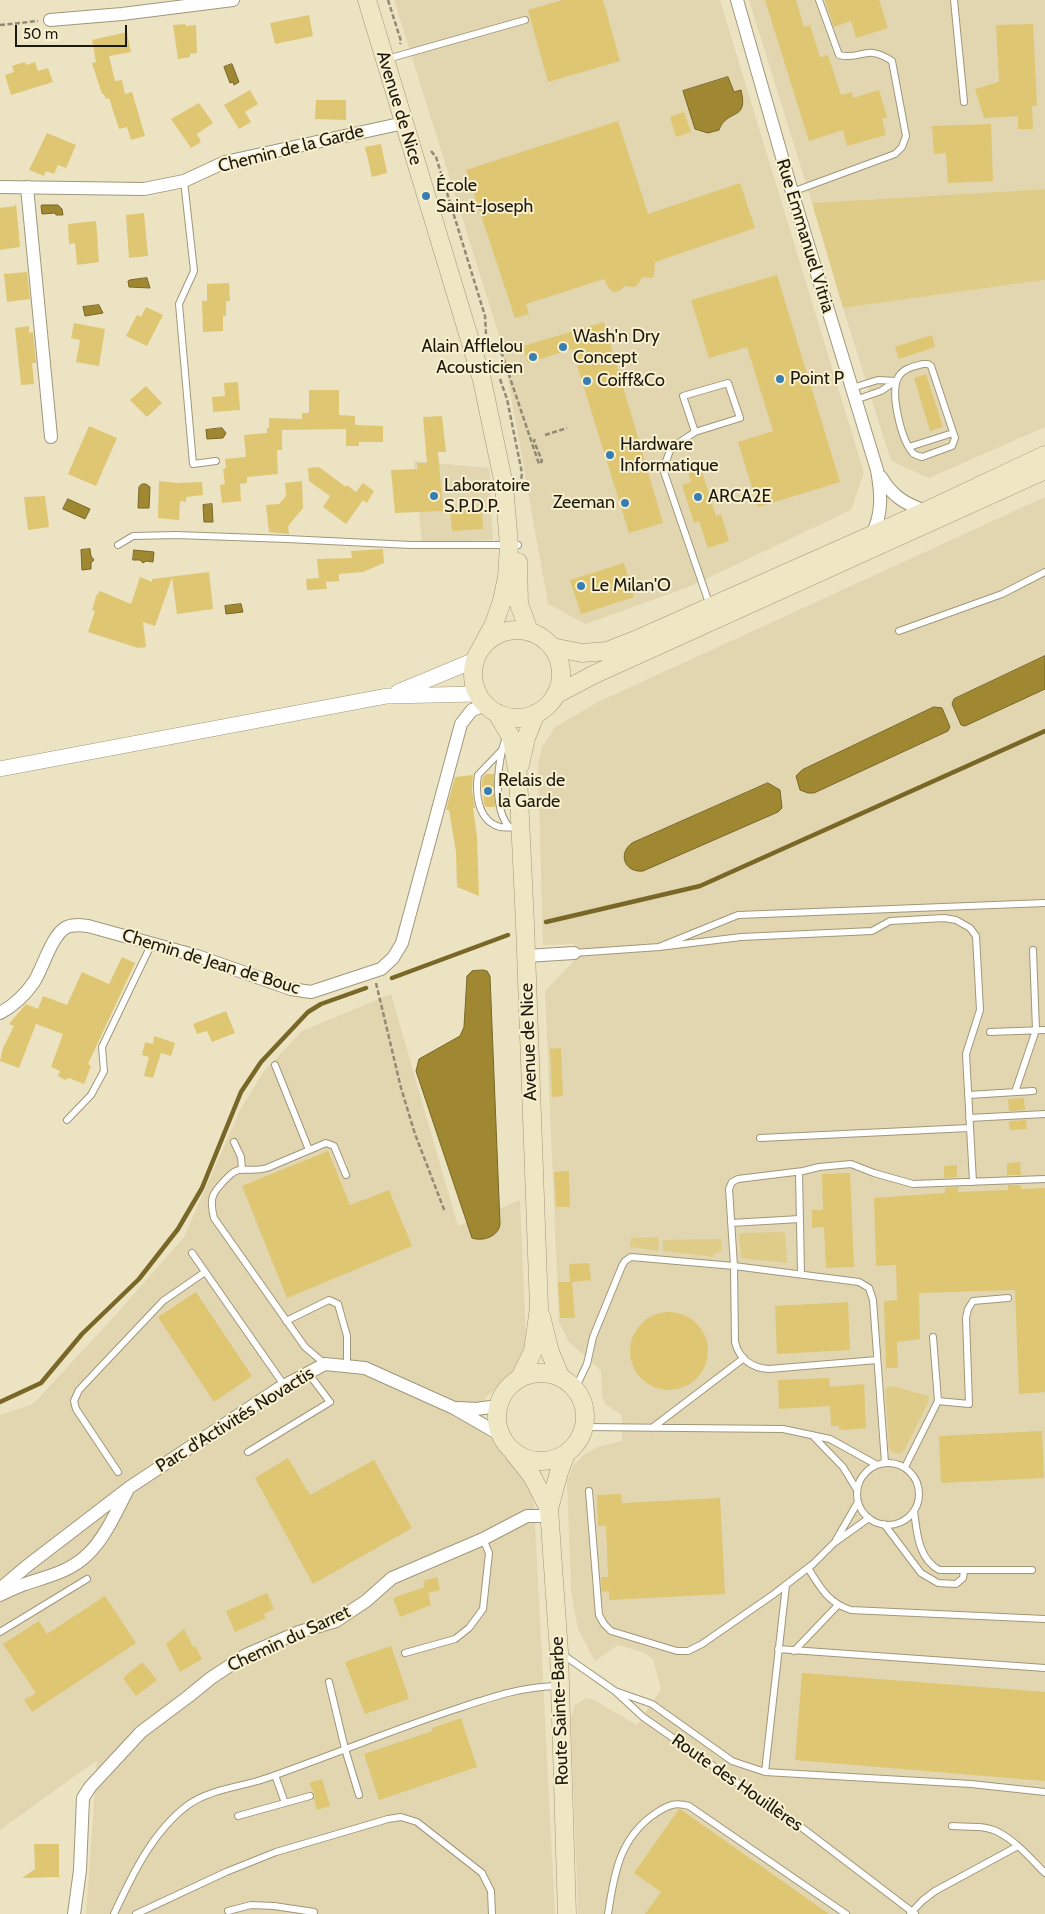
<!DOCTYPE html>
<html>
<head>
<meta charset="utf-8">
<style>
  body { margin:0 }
  #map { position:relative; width:1045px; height:1914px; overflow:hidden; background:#ece3c3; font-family:Cabin,sans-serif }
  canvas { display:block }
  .scale { position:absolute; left:15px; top:25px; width:112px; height:22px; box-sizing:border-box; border:2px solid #1c190e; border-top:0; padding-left:6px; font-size:15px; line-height:18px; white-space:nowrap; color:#1c190e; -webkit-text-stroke:4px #f9f0d0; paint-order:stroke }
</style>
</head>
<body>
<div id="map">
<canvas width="1045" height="1914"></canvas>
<div class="scale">50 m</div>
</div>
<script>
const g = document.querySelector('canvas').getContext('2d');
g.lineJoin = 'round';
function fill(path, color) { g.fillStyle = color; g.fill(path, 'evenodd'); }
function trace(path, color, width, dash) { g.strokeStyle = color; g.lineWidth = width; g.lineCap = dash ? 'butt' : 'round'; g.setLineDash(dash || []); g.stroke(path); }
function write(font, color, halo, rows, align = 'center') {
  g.font = font + ' Cabin,sans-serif'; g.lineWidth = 4; g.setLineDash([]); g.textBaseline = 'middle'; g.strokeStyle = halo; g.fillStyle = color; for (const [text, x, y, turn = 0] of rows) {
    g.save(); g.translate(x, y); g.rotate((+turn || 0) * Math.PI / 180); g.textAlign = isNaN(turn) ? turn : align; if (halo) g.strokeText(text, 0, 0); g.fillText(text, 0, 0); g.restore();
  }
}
fill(new Path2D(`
  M394 0H720L864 473 851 510 691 586 586 624 548 604 502 345Z
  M749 0H1045V189L812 203Z
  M1045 280V427L929 478 891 461 843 308Z
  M414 461 489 468 493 540 422 542Z
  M1045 497V1914H578L571 1718 575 1705 586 1698 594 1700 637 1725 661 1689 653 1659 642 1652 618 1645 595 1661 578 1629 571 1590 567 1480 573 1466 583 1455 598 1447 622 1441V1415L605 1404 602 1395 601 1371 568 1341 559 1322 545 991 574 961V944L543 945 538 765 542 747 555 727 598 702Z
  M391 994 458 1226 520 1200 526 1340 518 1370 485 1398 483 1432 497 1443 509 1459 520 1469 530 1488 534 1504 555 1914H86L97 1760 0 1830V1415L33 1404 112 1319 184 1237 240 1110 264 1071 302 1031Z`), '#e2d6b0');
fill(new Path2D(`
  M1045 189V280L843 308 812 203Z
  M781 1232 785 1234 787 1263 741 1258 739 1234 742 1233Z
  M659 1237 658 1251 632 1247 630 1245 631 1238Z
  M721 1239 722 1251 714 1254V1257L663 1251V1240Z
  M892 1386 929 1396 928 1403 904 1451 898 1454 894 1453 887 1447 889 1444 885 1388Z`), '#dfcc89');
const water = new Path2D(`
  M232 64 239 82 234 85 233 82 230 83 224 67Z
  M728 77 734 92 741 90C749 122 727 108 719 130L708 133 695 129 683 91Z
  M42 205H58L62 209 63 215H56L55 213 42 214 41 206Z
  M147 278 150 288 129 287 128 281 130 280Z
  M99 305 103 313 85 316 83 307Z
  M222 428 226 433 223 438 207 439 206 430Z
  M142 484H146L150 487 149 508H138L139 487Z
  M68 499 90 509 85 519 63 509Z
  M212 504 213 522H204L203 505Z
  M90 549 91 556 94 560 91 563V569L82 570 81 550Z
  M134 550 154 552 153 562 146 561 143 563 140 560H133Z
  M241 604 243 612 226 614 225 606Z
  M1045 656V689L965 726 961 725 952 704 954 699Z
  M934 707 942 708 950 727 948 731 814 793H808L800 790 796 776 802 770Z
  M768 783 780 790 782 808 778 812 643 871C625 873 617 854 632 843Z
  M483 970 487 971 490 976 500 1224C499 1236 483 1242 472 1238L416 1071 419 1059 460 1036 464 1027 467 976 472 971Z`);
fill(water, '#9f8831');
trace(water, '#786726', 1);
trace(new Path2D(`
  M546 922 700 886 1045 731
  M392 978 508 935
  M0 1402 41 1383 82 1334 139 1279 178 1229 202 1188 241 1092 261 1062 308 1012 321 1004 366 988`), '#786726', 4.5);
fill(new Path2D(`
  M563 0H603L620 61 548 82 528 10Z
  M765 0H796L804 27 810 25 820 57 828 55 841 95 852 92 853 98 879 90 887 117 882 119 886 135 847 146 843 130 809 141Z
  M825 0H879L888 28 856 38 851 21 834 27Z
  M309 15 313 36 275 44 270 23Z
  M185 24 186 26 196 25 197 53 190 54V57L178 59 173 25Z
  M1033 24 1037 106H1032L1033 129H1018V116L984 118 975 89 999 82 996 25Z
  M127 32 131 52 109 56 115 81 122 80 125 94 132 92 145 136 131 140 127 127 119 129 109 98 106 99 104 94H102L92 63 96 62 92 40Z
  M25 62 26 65 35 62 38 71 48 68 53 82 11 95 5 75 14 72 12 66Z
  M250 90 258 104 245 112 251 122 239 129 224 105Z
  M316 100H346V120L315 119Z
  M199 103 213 123 197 134 201 142 191 148 171 119Z
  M684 112 691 132 676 137 670 117Z
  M618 121 648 214 740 183 755 228 655 262 654 276 651 278 642 277 639 283 635 287 624 286 620 291 613 292 609 289 604 279 526 304 529 314 515 318 466 170Z
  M991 124 993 181 948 183 946 153 934 154 932 126Z
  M47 133 76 145 66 168 58 165 54 174 46 171 44 176 29 170Z
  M381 144 387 173 372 177 365 147Z
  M16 203 20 247 0 250V208L15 206Z
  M144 213 148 256 129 258 126 215Z
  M96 221 99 262 77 265 75 243 69 244 68 224Z
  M27 272 30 299 7 302 4 274Z
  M777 275 840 482 758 507 738 442 773 431 747 347 709 358 691 300Z
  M229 283 230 301H226V316H223V331L203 332 202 301H207V284Z
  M146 307 163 315 147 346 126 336 137 315 141 317Z
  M604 322 663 523 629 533 572 349 528 363 523 346Z
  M74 323 105 329 99 366 76 362 80 340 71 338Z
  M29 326V333L33 332 36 363H32L34 384 21 385 15 328Z
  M932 335 935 347 899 359 895 347Z
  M926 374 943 427 930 431 914 378Z
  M238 382 240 410 213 412 212 397 225 396 224 383Z
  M146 386 162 403 147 417 130 400Z
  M309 390H339V415L355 416V425L383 426V442H359V446H346V429L282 430V450H277L278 474 247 477V483L240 484 241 501 222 503 220 485 225 484 223 469 226 468 225 459 246 457 244 435 267 433V428H269V418L302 419V413H309Z
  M442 416 446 452H438L443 511 395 513 391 470 418 469 417 463H427L423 417Z
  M89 426 117 438 96 486 68 474Z
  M319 467 346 487 347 485 356 492 363 483 374 491 367 503 363 500 346 524 323 507 330 496 309 481 308 468Z
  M701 468 716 516 721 514 729 541 708 548 699 521 694 523 682 485 691 482 688 472Z
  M159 481 177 483 202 482 203 495 186 497V502L180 501 179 520 158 518Z
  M302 481 303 508 288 526 289 534 269 532 266 505 279 504 286 496 285 483Z
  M45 496 49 527 28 530 24 497Z
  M482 509 483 529 452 531 450 511Z
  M383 549 384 563 363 572 339 574V581L326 582 327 589 307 590 306 579 319 578 317 559 352 558 351 551Z
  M624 563 634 597 581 614 570 580Z
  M209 572 213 609 177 614 172 578 155 626 143 622 146 647 138 648 88 632 95 611 92 610 96 596 100 591 131 604 140 577 152 582V579Z
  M486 774H494L495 807H486L484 804 482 783 483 777Z
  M473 775 472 791 475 808H473L477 837 479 896 457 887 456 852 449 810H446L455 777Z
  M122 957 135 963 88 1064 91 1066 84 1084 69 1078 65 1080 58 1076 60 1071 51 1067 63 1034 36 1024 19 1068 0 1061 3 1048 14 1026 9 1024 26 1004 38 1009 43 996 67 1005 82 972 109 984Z
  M226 1011 235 1033 212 1042 207 1031 197 1034 193 1024Z
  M154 1036 175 1043 171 1056 161 1053 153 1078 144 1076 149 1057 142 1055 145 1042 153 1044Z
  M561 1048 563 1096 552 1097 550 1049Z
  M1024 1098 1025 1110 1009 1111 1008 1099Z
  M1026 1120 1027 1129 1010 1130 1009 1121Z
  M328 1151 350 1205 389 1190 412 1246 287 1298 242 1186Z
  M1020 1162 1021 1175H1007V1163Z
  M957 1165V1177L944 1178V1166Z
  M569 1171 570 1207H556L554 1172Z
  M850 1173 854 1267 826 1268 824 1227 812 1228V1210H823L822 1174Z
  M1008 1185H1021V1189L1045 1188V1392L1019 1394 1015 1290 919 1293 920 1339 897 1342 898 1368H886L884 1301 897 1300 896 1265 876 1266 874 1198 945 1193V1188L958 1187V1192L1008 1190Z
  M589 1263 591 1280 572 1282 575 1318H560L558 1282H570L569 1264Z
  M196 1292 252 1376 214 1402 158 1317Z
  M848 1302 850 1350 777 1354 775 1306Z
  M630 1351a39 39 0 1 1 78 0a39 39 0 1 1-78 0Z
  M829 1378 830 1387 864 1384 866 1428 846 1430 839 1429V1426H831L830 1406 779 1409 778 1380Z
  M1042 1431 1044 1478 941 1483 939 1436Z
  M288 1458 310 1495 374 1460 412 1528 313 1584 255 1478Z
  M621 1494 622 1503 720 1498 725 1594 609 1600V1591L602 1592 601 1577H608L606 1526H598L597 1495Z
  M437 1577 440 1590 428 1593 431 1605 400 1617 393 1598 425 1587 423 1581Z
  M267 1593 274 1609 264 1614 266 1618 235 1632 226 1611Z
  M105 1596 136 1643 32 1712 24 1700 36 1693 3 1644 39 1621 47 1634Z
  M184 1629 193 1647 195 1646 202 1659 180 1672 166 1644Z
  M391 1646 409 1699 365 1714 345 1662Z
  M142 1662 157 1680 136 1696 123 1678Z
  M802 1673 1045 1692V1781L795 1760Z
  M461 1718 477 1767 379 1800 364 1754 433 1731 432 1728Z
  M322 1779 330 1806 317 1810 314 1799 315 1795 309 1783Z
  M679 1809H680L829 1914H645L661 1892 634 1873Z
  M34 1844H59V1877L22 1878 35 1869Z`), '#dec672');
const service = new Path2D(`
  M954 0 964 102
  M387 59 525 20
  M184 181 194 271 179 304 193 464 216 461
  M792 192 895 154 902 147 906 136 892 61C865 43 862 61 839 55L819 0
  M923 364H928L931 366 955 438 952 446 922 457C918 456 914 455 912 452 901 438 889 391 899 376 904 368 915 366 923 364Z
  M852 388 878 380 896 381 881 391 855 400
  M695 432 683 396 728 383 740 418 695 432 671 448 663 469 710 606
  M909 447 953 433
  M118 545 133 536 176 535 287 539 411 545H518
  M899 631 1002 594 1045 572
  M506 737 502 750 478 775C475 794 478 821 500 827 506 828 514 827 520 827
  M502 751C497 773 494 809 509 827
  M659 947 741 937 872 931 890 921 944 918 956 920 970 928 976 936 980 1010 966 1054 973 1182
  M574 953 659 947 738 915 1045 903
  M990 1032 1045 1030
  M275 1065 309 1150
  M1015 1092 1036 1030 1033 950
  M968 1095 1033 1091
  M969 1118 1045 1114
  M67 1120 91 1095 104 1071 102 1047 152 943
  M760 1138 969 1128
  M234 1142 241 1157 242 1170
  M799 1172 801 1274
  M731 1223 800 1219
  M192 1253 284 1385
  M286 1321 329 1300 338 1304 347 1336V1366
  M877 1360 769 1369C752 1368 739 1359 735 1342L734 1266 729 1189 732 1182 738 1179 803 1171 819 1167 851 1164 874 1173 913 1184 1045 1179
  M325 1364 305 1347 214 1218C209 1198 212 1193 226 1179 230 1175 233 1171 239 1170 248 1169 257 1171 267 1168L326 1143 334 1146 346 1175
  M575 1389 587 1364 593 1337 622 1266 625 1261 631 1257 734 1266 859 1282 869 1288 873 1300 885 1463
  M938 1401 969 1404 966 1318 968 1309 973 1301 1008 1298
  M584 1427 783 1429 830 1439 877 1465
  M652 1428 744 1358
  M812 1435 843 1467 857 1490
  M248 1452 330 1402 308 1373
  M857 1494a31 31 0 1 1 62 0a31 31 0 1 1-62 0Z
  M905 1467 938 1401 933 1337
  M118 1472 76 1409 74 1401 79 1390 163 1301 205 1272
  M589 1491 599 1615 604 1624 611 1631 677 1651H688L702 1644 774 1594 813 1564 834 1543 869 1518
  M914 1511C917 1533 918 1558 939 1570H1032
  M884 1524 921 1573 938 1583 956 1584 963 1578 964 1571
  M836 1540 858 1502
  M808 1568C820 1587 828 1603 851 1610L1045 1619
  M0 1632 87 1579
  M778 1649 1045 1668
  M794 1651 838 1605
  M405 1653 455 1639 469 1628 483 1609 489 1553 483 1539
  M562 1654 615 1691 643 1717 801 1827 915 1914
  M329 1682 345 1749 359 1795
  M615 1691 652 1704 732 1761 765 1772 971 1784 1045 1792
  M765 1772 786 1585
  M275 1775 285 1803
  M238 1816 310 1796
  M952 1826C966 1827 985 1825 998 1832 1016 1841 1031 1859 1045 1873
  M228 1911 251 1905 274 1906 314 1912
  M114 1914C132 1875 153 1831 188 1805 210 1789 242 1787 267 1778 330 1756 392 1730 456 1709 489 1698 523 1686 559 1686
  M136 1914 226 1872 276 1852 388 1819 401 1817 417 1822 482 1873 491 1891 492 1914
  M608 1914C614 1873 620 1837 656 1813 668 1805 675 1802 689 1806L846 1914
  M910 1914 922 1901 935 1891 1018 1846`);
const minor = new Path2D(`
  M737 0 792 192 877 470C881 492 883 514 872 534
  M50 20 122 14 233 0
  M0 187 144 189 184 181 225 162 404 123
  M27 187 51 437
  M881 477C892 496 905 504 926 511
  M526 956 574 953
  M0 1013C13 1006 25 995 34 982 43 968 51 937 65 928 71 924 80 925 88 926L197 956 291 989 311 992 381 969 393 958 402 943 461 724 472 710 486 705
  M458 1408 476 1409 498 1406
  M0 1589 27 1566 130 1487 278 1389 325 1364 365 1368 454 1408 499 1434
  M0 1595C8 1591 17 1587 25 1584 48 1576 70 1572 88 1554 105 1538 116 1512 127 1491
  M74 1914 80 1870 83 1798 90 1787 141 1732 189 1696 211 1678 246 1655 299 1632 336 1621 366 1601 392 1578 483 1539 527 1516H549`);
const tertiary = new Path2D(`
  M398 692 475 660
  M0 769 387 696 478 694`);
const secondary = new Path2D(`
  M367 0 482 380 504 485 509 545 507 577 502 601 494 624 480 650
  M518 562 519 604 529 631
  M473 674a44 44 0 1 1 88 0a44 44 0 1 1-88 0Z
  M552 647 582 653 607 651 640 638 926 511 1045 455
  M555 695 595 674 1045 470
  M497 713 512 739 518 776 525 924 539 1308 533 1351 520 1378
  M520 765 526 738 536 713
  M541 1316 550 1352 561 1378
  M497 1417a44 44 0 1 1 88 0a44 44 0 1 1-88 0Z
  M513 1452 532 1476 549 1509
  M566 1454 559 1472 549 1509 559 1652 567 1914`);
trace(service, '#a0977a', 8);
trace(minor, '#a0977a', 14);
trace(tertiary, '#a0977a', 16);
trace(secondary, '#a0977a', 19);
trace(new Path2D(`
  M388 0 401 41 400 44
  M0 25 38 21
  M431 151 436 157 485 316 486 334
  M488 344 502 354 539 464 542 461 534 441 535 439
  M500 379 507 399 522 473 521 481
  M545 435 567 428
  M376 983 401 1088 415 1134 445 1212`), '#918a74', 2.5, [5, 2.5]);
trace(service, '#fff', 6);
trace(minor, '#fff', 12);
trace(tertiary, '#fff', 15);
trace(secondary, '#efe6c4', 18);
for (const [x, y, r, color] of [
  [426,196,5,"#377eb3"],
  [563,347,5,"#377eb3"],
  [533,357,5,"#377eb3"],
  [780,379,5,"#377eb3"],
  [587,381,5,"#377eb3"],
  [610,455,5,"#377eb3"],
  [434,496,5,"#377eb3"],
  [698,497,5,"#377eb3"],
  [625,503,5,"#377eb3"],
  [581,586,5,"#377eb3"],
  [488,791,5,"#377eb3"]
]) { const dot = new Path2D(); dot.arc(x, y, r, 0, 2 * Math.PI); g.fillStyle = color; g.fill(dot); trace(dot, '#f9f0d0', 2); }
write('18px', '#1c190e', '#f9f0d0', [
  ["Avenue de Nice",399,108,73],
  ["Chemin de la Garde",291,149,-14],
  ["Rue Emmanuel Vitria",805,236,73],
  ["Chemin de Jean de Bouc",211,962,17],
  ["Avenue de Nice",529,1042,-92],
  ["Parc d'Activités Novactis",235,1420,-32],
  ["Chemin du Sarret",289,1639,-25],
  ["Route Sainte-Barbe",560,1711,-92],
  ["Route des Houillères",737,1783,35]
]);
write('18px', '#1c190e', '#f9f0d0', [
  ["École",436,186],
  ["Saint-Joseph",436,207],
  ["Wash'n Dry",573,337],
  ["Concept",573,358],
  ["Alain Afflelou",523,347,"right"],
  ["Acousticien",523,368,"right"],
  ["Point P",790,379],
  ["Coiff&Co",597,381],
  ["Hardware",620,445],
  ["Informatique",620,466],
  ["Laboratoire",444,486],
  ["S.P.D.P.",444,507],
  ["ARCA2E",708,497],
  ["Zeeman",615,503,"right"],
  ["Le Milan'O",591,586],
  ["Relais de",498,781],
  ["la Garde",498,802]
], 'left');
</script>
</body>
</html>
